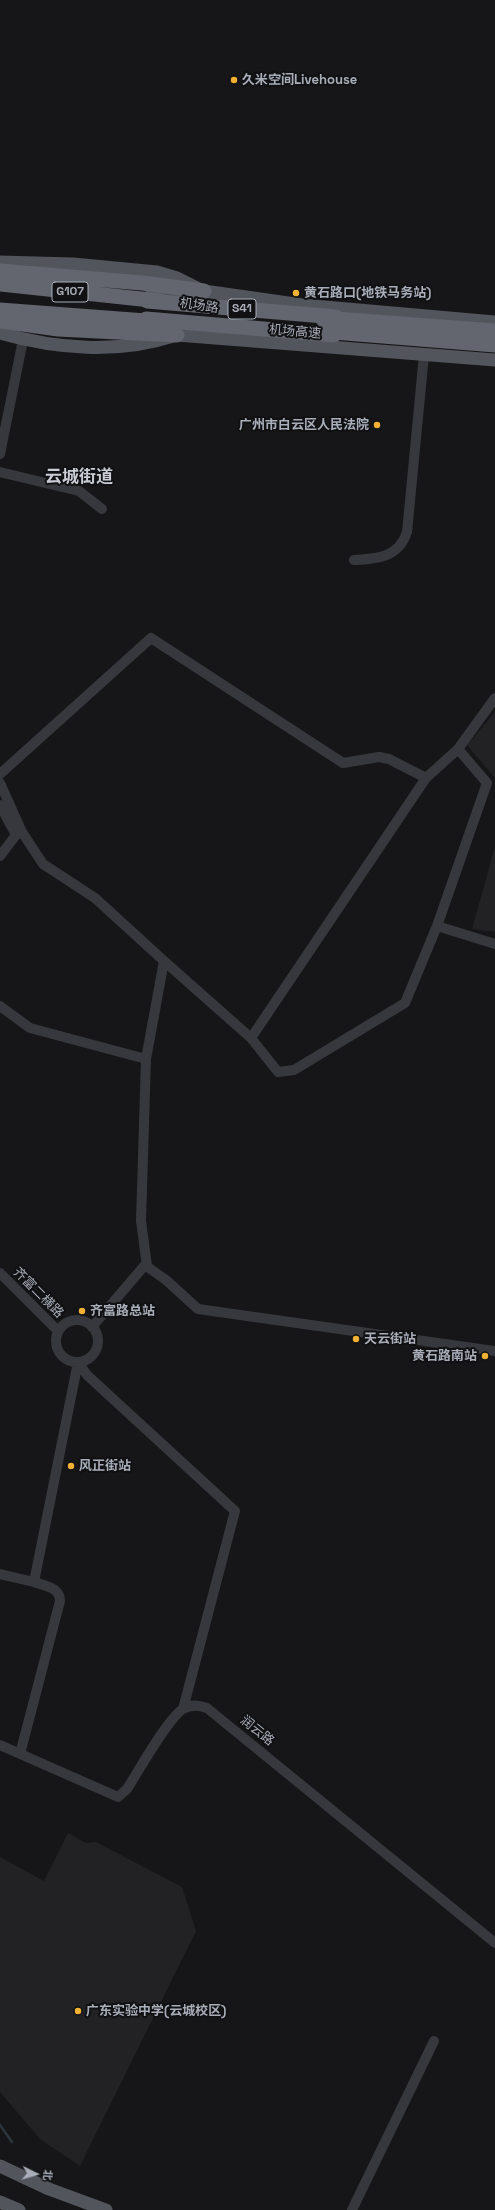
<!DOCTYPE html>
<html>
<head>
<meta charset="utf-8">
<style>
  body { margin:0 }
  #map { position:relative; width:495px; height:2210px; overflow:hidden; background:#161618; font-family:"Space Grotesk","Noto Sans SC",sans-serif }
  canvas { display:block }
  .north { position:absolute; left:16px; top:2154px; width:40px; height:40px; -webkit-text-stroke:3px #111113; paint-order:stroke; rotate:95deg; font-size:11px; font-weight:700; line-height:16px; text-align:center; color:#a8adb8 }
  .north::after { content:''; display:block; margin:auto; width:14px; height:18px; background:#a8adb8; clip-path:polygon(50% 0,100% 100%,50% 72%,0 100%) }
</style>
</head>
<body>
<div id="map">
<canvas width="495" height="2210"></canvas>
<div class="north">北</div>
</div>
<script>
const g = document.querySelector('canvas').getContext('2d');
g.lineJoin = 'round';
function fill(path, color) { g.fillStyle = color; g.fill(path, 'evenodd'); }
function trace(path, color, width, dash) { g.strokeStyle = color; g.lineWidth = width; g.lineCap = dash ? 'butt' : 'round'; g.setLineDash(dash || []); g.stroke(path); }
function write(font, color, halo, rows, align = 'center') {
  g.font = font + ' "Space Grotesk","Noto Sans SC",sans-serif'; g.lineWidth = 4; g.setLineDash([]); g.textBaseline = 'middle'; g.strokeStyle = halo; g.fillStyle = color; for (const [text, x, y, turn = 0] of rows) {
    g.save(); g.translate(x, y); g.rotate((+turn || 0) * Math.PI / 180); g.textAlign = isNaN(turn) ? turn : align; if (halo) g.strokeText(text, 0, 0); g.fillText(text, 0, 0); g.restore();
  }
}
fill(new Path2D(`
  M495 712V778L467 745Z
  M495 847V932L472 929Z
  M68 1833 86 1843 96 1842 182 1887 196 1931 80 2166 40 2139 0 2092V1857L44 1881Z`), '#222225');
trace(new Path2D(`
  M0 2125 12 2142`), '#2c353c', 2.5);
trace(new Path2D(`
  M0 454 23 340
  M0 472 79 491 102 509
  M354 560C378 559 399 557 407 532L424 355
  M0 774 151 638 343 763 379 757 389 759 426 778
  M0 783 22 832 16 835 0 856
  M0 805 16 835
  M22 832 43 864 95 898 164 961 146 1059 141 1221 147 1266
  M437 926 495 944
  M164 961 251 1038 278 1072 294 1070 405 1003 437 926 487 783 458 749
  M0 1006 30 1028 146 1059
  M251 1038 426 778 458 749 495 698
  M0 1273 58 1331
  M56 1341a21 21 0 1 1 42 0a21 21 0 1 1-42 0Z
  M92 1327 145 1265 166 1280 198 1309 495 1351
  M78 1362 87 1375 235 1511 183 1709
  M0 1574 34 1582
  M0 1745 118 1797 127 1789C138 1772 168 1718 183 1709 191 1704 199 1705 207 1708L495 1943
  M20 1754 60 1601C60 1587 45 1586 34 1582L78 1362
  M352 2210 434 2041`), '#37383d', 10);
trace(new Path2D(`
  M0 262 73 264 157 272 177 278 199 289
  M149 297 204 291 302 305 495 322
  M168 332 177 335 495 360
  M0 333C56 349 118 354 173 336
  M0 2166 49 2189 106 2210
  M0 2202 19 2210`), '#53555c', 13);
trace(new Path2D(`
  M0 271 142 283 204 291
  M0 284 160 301
  M0 310 159 322
  M322 318 495 331
  M0 321 58 329 177 335
  M321 331 495 345`), '#63666e', 15);
trace(new Path2D(`
  M147 301 336 317
  M146 319 334 335`), '#63666e', 15);
for (const [x, y, r, color] of [
  [234,80,4,"#f2b134"],
  [296,293,4,"#f2b134"],
  [377,425,4,"#f2b134"],
  [82,1311,4,"#f2b134"],
  [356,1339,4,"#f2b134"],
  [485,1356,4,"#f2b134"],
  [71,1466,4,"#f2b134"],
  [78,2011,4,"#f2b134"]
]) { const dot = new Path2D(); dot.arc(x, y, r, 0, 2 * Math.PI); g.fillStyle = color; g.fill(dot); trace(dot, '#111113', 1.5); }
for (const [x, y, w] of [
  [70,292,36],
  [242,309,28]
]) { const box = new Path2D(); box.roundRect(x - w / 2, y - 10, w, 20, 3); g.fillStyle = '#111113'; g.fill(box); trace(box, '#a8adb8', 1); }
write('bold 12px', '#a8adb8', null, [
  ["G107",70,292],
  ["S41",242,309]
]);
write('bold 13px', '#a8adb8', '#111113', [
  ["久米空间Livehouse",242,80],
  ["黄石路口(地铁马务站)",304,293],
  ["广州市白云区人民法院",369,425,"right"],
  ["齐富路总站",90,1311],
  ["天云街站",364,1339],
  ["黄石路南站",477,1356,"right"],
  ["风正街站",79,1466],
  ["广东实验中学(云城校区)",86,2011]
], 'left');
write('13px', '#a8adb8', '#111113', [
  ["机场路",199,306,8],
  ["机场高速",295,332,5],
  ["齐富二横路",38,1293,45],
  ["润云路",257,1731,39]
]);
write('bold 17px', '#c9ccd4', '#111113', [
  ["云城街道",79,477]
]);
</script>
</body>
</html>
